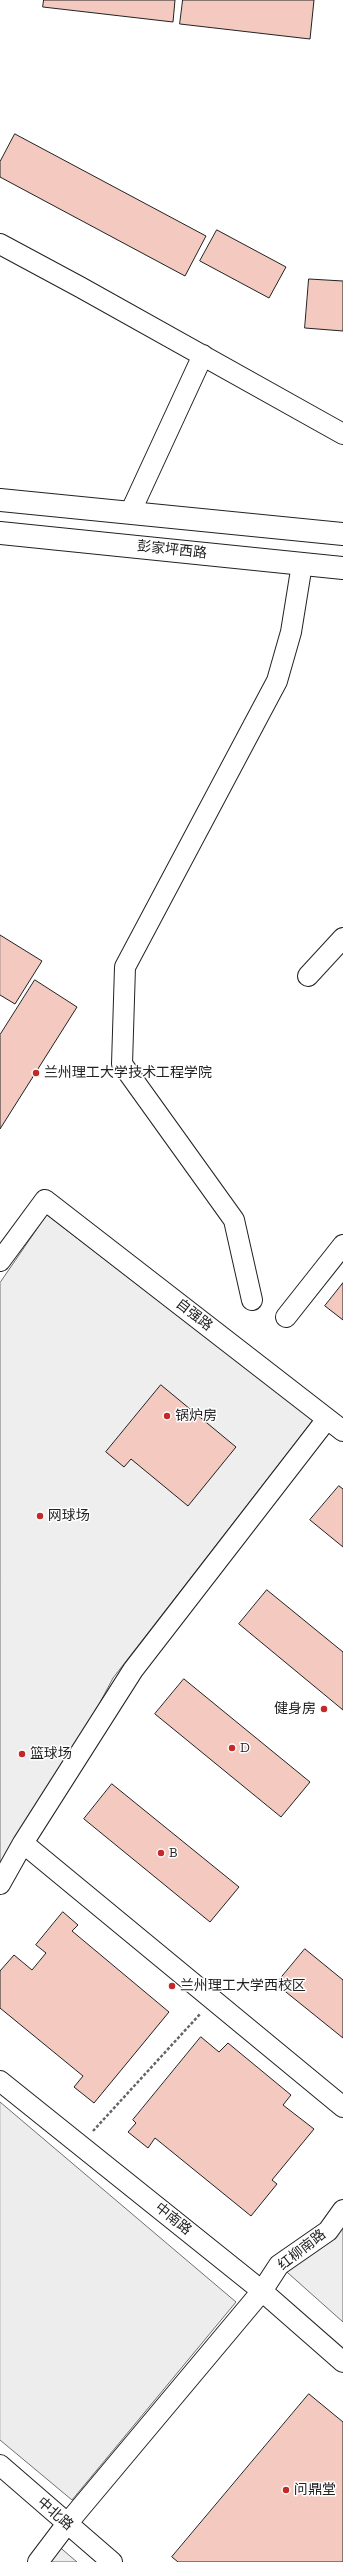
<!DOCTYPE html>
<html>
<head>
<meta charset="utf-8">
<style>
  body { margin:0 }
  canvas { display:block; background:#fff }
</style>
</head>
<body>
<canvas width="343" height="2562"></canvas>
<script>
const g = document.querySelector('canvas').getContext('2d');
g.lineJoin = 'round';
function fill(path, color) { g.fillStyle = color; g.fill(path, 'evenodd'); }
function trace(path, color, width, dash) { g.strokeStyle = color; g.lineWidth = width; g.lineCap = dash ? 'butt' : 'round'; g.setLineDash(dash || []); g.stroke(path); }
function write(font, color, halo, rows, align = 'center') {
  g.font = font + ' "Zilla Slab","Noto Sans SC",serif'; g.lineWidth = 3; g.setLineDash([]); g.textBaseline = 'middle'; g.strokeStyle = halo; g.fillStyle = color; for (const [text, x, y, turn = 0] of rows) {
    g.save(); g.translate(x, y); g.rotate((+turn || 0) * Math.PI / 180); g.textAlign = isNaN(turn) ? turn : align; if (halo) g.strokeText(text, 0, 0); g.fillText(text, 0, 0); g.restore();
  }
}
const green = new Path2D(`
  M47 1215 313 1420 113 1678 51 1795 0 1883V1283Z
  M343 2210V2322L279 2265Z
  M56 2544 77 2562H44Z`);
fill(green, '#eee');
trace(green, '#6f6f6f', 1);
const parking = new Path2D(`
  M0 2102 236 2302 72 2500 0 2440Z`);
fill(parking, '#ededed');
trace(parking, '#6f6f6f', 1);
const building = new Path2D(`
  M44 0H175L173 22 43 7Z
  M183 0H314L310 39 180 24Z
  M15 134 206 236 185 276 0 177V162Z
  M217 230 286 267 269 298 200 261Z
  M309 279 343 281V331L305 328Z
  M0 935 42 961 15 1004 0 995Z
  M35 980 77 1007 0 1129V1035Z
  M343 1283V1320L325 1306Z
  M161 1385 236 1447 188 1506 131 1459 124 1467 106 1452Z
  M339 1486 343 1489V1547L310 1520Z
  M267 1590 343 1652V1710L239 1624Z
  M184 1679 310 1782 281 1817 155 1714Z
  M112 1784 239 1887 210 1922 84 1819Z
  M63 1912 78 1925 72 1931 169 2012 94 2103 74 2087 83 2076 0 2008V1971L14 1955 32 1970 46 1953 36 1945Z
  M305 1949 343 1980V2038L276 1984Z
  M201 2037 219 2052 228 2043 291 2095 283 2105 314 2129 272 2180 277 2184 251 2216 155 2138 148 2148 128 2132 136 2123 133 2120Z
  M309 2394 343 2422V2562H178L172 2557Z`);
fill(building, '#f3c9c0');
trace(building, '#222', 1);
const minor = new Path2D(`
  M0 244 80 287 343 434
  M130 513 203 355
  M308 976 343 938
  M0 1261 45 1200 343 1431
  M252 1300 234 1220 122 1064 125 967 277 681 291 632 302 564
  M286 1317 343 1245
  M23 1843 343 2107
  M0 1884 23 1843 133 1670 327 1419
  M0 2081 262 2291 343 2362
  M0 2465 112 2562
  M38 2562 66 2525 262 2291 279 2265 328 2231 343 2210`);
const major = new Path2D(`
  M0 500 343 534
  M0 533 343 568`);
trace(minor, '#222', 22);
trace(major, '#222', 24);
trace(new Path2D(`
  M93 2131 201 2013`), '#646464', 2.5, [3, 2]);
trace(minor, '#fff', 20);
trace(major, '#fff', 22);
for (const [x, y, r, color] of [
  [36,1073,4,"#c62828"],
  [167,1416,4,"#c62828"],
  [40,1516,4,"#c62828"],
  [324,1709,4,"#c62828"],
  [232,1748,4,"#c62828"],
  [22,1754,4,"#c62828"],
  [161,1853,4,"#c62828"],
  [172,1986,4,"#c62828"],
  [286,2490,4,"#c62828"]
]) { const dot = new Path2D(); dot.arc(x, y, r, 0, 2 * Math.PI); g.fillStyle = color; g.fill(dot); trace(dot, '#fff', 1.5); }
write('14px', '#222', '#fff', [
  ["彭家坪西路",172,550,6],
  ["自强路",194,1315,38],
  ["中南路",173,2219,39],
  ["红柳南路",302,2250,-38],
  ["中北路",55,2514,41]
]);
write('14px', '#222', '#fff', [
  ["兰州理工大学技术工程学院",44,1073],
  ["锅炉房",175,1416],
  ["网球场",48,1516],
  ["健身房",316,1709,"right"],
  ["D",240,1748],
  ["篮球场",30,1754],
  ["B",169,1853],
  ["兰州理工大学西校区",180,1986],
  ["问鼎堂",294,2490]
], 'left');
</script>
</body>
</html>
